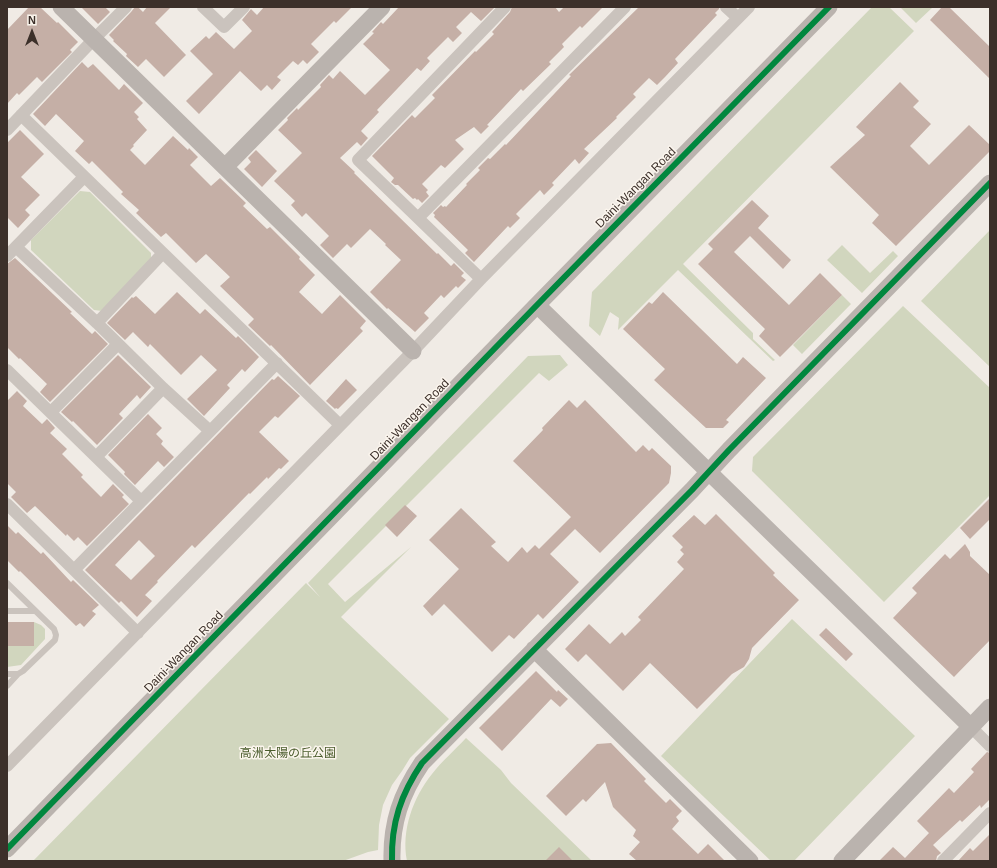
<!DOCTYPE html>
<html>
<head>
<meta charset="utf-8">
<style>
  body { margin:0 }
  #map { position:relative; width:997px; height:868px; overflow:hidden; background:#f0ebe5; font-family:Helvetica,sans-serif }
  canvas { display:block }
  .frame { position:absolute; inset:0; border:8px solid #3c302a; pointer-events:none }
  .north { position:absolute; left:12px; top:12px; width:40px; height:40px; -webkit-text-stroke:3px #fbf5ed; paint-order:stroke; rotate:0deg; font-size:11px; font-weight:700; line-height:16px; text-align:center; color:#3c302a }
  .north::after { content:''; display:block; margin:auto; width:14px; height:18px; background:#3c302a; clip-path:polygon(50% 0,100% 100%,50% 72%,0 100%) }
</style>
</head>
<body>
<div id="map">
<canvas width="997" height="868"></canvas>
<div class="frame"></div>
<div class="north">N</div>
</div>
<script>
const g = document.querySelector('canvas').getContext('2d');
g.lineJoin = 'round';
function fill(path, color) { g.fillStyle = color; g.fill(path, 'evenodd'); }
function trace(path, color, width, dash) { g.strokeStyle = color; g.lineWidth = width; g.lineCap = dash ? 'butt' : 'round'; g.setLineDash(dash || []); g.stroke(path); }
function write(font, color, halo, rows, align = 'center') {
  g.font = font + ' Helvetica,"Noto Sans JP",sans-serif'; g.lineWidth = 3; g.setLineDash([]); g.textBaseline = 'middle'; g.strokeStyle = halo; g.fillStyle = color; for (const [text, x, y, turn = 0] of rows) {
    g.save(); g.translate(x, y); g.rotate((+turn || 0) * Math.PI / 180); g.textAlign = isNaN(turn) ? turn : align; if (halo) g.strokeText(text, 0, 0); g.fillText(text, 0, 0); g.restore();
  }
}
fill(new Path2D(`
  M872 7H889L914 31 683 264 753 333V339L775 360 773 361 678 270 618 330 619 318 610 312 600 336 589 326 592 292Z
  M900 7H933L916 23Z
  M80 191 90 192 151 253V260L102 311 94 310 31 250V240Z
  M990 230V367L921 301Z
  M842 245 870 273 893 251 898 256 862 293 827 260Z
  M842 295 851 304 802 354 793 345Z
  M903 306 990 388V495L884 602 752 471 753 457Z
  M560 355 568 365 549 381 539 373 328 584 345 602 411 547 341 617 449 719 410 758 402 771 392 785 383 805 379 825 378 850 368 852 343 861H33L306 583 320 597 308 583 528 356Z
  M792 619 915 736 794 861H771L661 756Z
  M34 622 41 625 45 629V639L21 665 7 667V646H34Z
  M466 738 501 770 511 783 592 861H407C401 830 413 798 432 774 442 761 455 750 466 738Z`), '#d1d6be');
fill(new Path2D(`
  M29 7H40L57 23 58 22 78 42 70 50 72 52 42 82 37 77 19 95 17 93 7 104V30Z
  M81 7H105L110 12 98 24Z
  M135 7H138L143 12 147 7H171L155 23 186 55 164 77 146 59 138 67 126 56 127 54 113 41 114 40 109 35 131 12Z
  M264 7H352L336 23 334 21 311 44 319 52 307 64 303 60 298 65 293 61 277 77 281 80 272 90 267 85 261 91 240 71 199 114 186 101 213 74 190 51 206 36 209 39 216 32 234 49 252 31 242 20 251 9 257 15Z
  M399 7H495L481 21 471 12 456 27 462 33 453 42 448 37 427 58 430 61 421 71 417 68 377 110 379 112 361 131 368 138 361 146 357 142 340 158 355 172 354 173 437 254 438 253 451 266 454 263 464 273 461 276 466 280 458 288 456 286 444 298 441 295 424 313 429 318 415 332 388 308 387 309 370 292 401 260 385 245 386 244 370 229 351 248 347 244 333 258 320 245 329 236 306 213 302 217 291 205 295 201 274 181 302 153 278 130 288 120 287 118 297 108 298 110 321 87 320 85 329 75 333 79 340 71 365 95 390 70 363 44 374 33 372 32 381 22 383 24Z
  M512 7H555L559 12 564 7H603L582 28 580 26 562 44 564 47 549 62 551 64 523 91 521 89 487 125 489 126 481 134 474 127 455 140 464 149 445 168 441 165 422 184 428 190 426 192 429 196 422 203 418 199 417 200 415 198 413 199 398 185H395L391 182 394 178 372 156 412 115 415 118 435 98 432 95 475 51 476 52 494 34 492 32 510 12Z
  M639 7H719V9L715 13 717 15 675 59 678 63 665 77 657 85 649 78 633 94 636 97 616 117 617 118 584 149 589 153 579 164 575 159 552 183 554 185 544 195 540 190 516 214 520 218 510 228 508 226 474 262 465 253 468 250 434 217 435 215 433 213 441 205 443 207 445 206 446 207 467 185 466 184 480 170 478 168 488 158 490 159 505 144 506 145 571 76 569 75Z
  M942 7H949L990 47V79L930 20Z
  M82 62 88 68 93 64 119 90 124 84 143 103 134 112 139 117 137 119 147 130 133 145 134 146 130 150 145 165 173 136 188 150 189 148 198 157 190 165 211 186 220 178 246 203 243 206 267 229 270 227 300 257 299 259 315 275 299 292 322 314 340 295 366 321 360 328 363 331 310 385 271 345 270 346 248 325 254 319 220 286 230 277 206 254 196 263 166 233 161 237 136 213 139 210 121 194 123 192 92 161 89 164 75 151 84 141 56 114 45 126 33 114Z
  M900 82 919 101 913 107 931 124 910 146 929 165 969 125 990 145V151L896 246 872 223 879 215 830 167 865 135 856 127Z
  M20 130 44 154 21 177 40 195 25 210 30 215 18 228 7 217V143Z
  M256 150 277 171 262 187 244 169 251 162 248 158Z
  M752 200 769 216 758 228 791 260 783 269 750 236 734 252 789 305 820 273 842 295 780 357 759 336 765 329 698 264 713 249 708 244Z
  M15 258 72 312 70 313 92 334 95 331 108 344 50 402 40 392 47 384 20 358 19 359 7 347V264Z
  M177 292 200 314 205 309 236 338 238 336 259 357 245 372 242 369 227 385 230 388 204 416 187 399 217 370 201 355 181 375 150 344 148 347 133 332 125 340 107 323 132 297 133 298 136 296 155 314Z
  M663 292 737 364 743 357 766 378 726 420 729 422 723 428H706L654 380 665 369 623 329 649 302 652 304Z
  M118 355 151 387 140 399 137 395 119 414 123 418 97 445 73 421 72 422 61 412Z
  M278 376 300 396 278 418 275 416 259 432 289 461 281 469 279 468 268 479 267 477 250 494 249 493 195 548 192 545 157 581 158 582 145 595 152 601 137 617 121 601 119 603 85 570 272 379 274 380ZM139 540 155 556 131 580 115 565Z
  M346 379 357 390 338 409 336 408 335 409 326 401Z
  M17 391 27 401 23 406 42 424 47 419 55 428 50 433 67 449 62 454 83 475 81 477 101 497 113 484 124 495 122 497 129 504 87 546 78 537 74 541 67 534 66 536 35 506 27 513 11 497 16 492 7 483V401Z
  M569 400 577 408 585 400 636 452 643 445 649 451 652 448 671 466V473L669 483 600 553 575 529 550 554 579 582 543 619 538 614 514 639 509 635 492 652 444 604 432 616 423 606 459 569 429 540 461 508 496 542 491 546 508 562 522 547 527 553 535 545 539 549 571 517 513 461 543 430 542 428Z
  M148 414 162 428 156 434 163 441 161 444 174 457 164 467 158 461 135 485 124 474 125 472 108 455Z
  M990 498V519L970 539 960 528Z
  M405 505 417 516 397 537 385 525Z
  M716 514 775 573 773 575 799 600 752 648 749 659 744 667 732 674 697 709 650 663 623 691 586 654 578 662 565 649 589 624 610 644 622 632 625 636 641 620 638 617 684 569 677 562 684 554 680 550 683 547 672 536 694 515 705 525Z
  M7 525 16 534 18 532 41 554 43 552 71 582 73 580 99 605 92 611 96 614 84 627 80 623 76 626 20 571 19 572 7 560Z
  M965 544 970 552V556L990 575V640L954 677 893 618 917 593 912 588 945 554 950 559Z
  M7 622H34V646H7Z
  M826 628 853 654 846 661 819 635Z
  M536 671 557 692 558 690 568 699 560 707 551 699 502 751 479 728Z
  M611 743 646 779 644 781 666 803 670 799 682 811 676 817 679 821 672 829 698 854 708 844 725 861H637L629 854 640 842 633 836 636 830 613 807 605 782 586 802 583 799 566 816 546 796 597 744Z
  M987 752 990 753V799L981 808 980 805 962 822 960 820 933 845 941 853 937 856 936 861H879L893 847 905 858 929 833 917 821 949 788 954 793 974 772 971 769Z
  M990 834V861H958L970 848 973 851Z
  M559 847 573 861H545Z`), '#c5afa6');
trace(new Path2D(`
  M7 583 54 629 56 635 55 640 23 671 18 674H7
  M7 611H35
  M7 686 18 674`), '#cac3bd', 6);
trace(new Path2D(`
  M203 7 224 27 244 7
  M726 7 738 18
  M21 115 340 425
  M7 130 94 39 126 7
  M418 218 625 7
  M16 247 97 323 163 388 210 431
  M7 256 84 177
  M481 279 358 160 505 7
  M97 323 163 253
  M7 370 141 501
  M51 412 118 344
  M96 457 163 388
  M7 504 138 633
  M74 570 277 363
  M971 727 990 746
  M7 766 413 351 481 279 749 7
  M943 861 990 813`), '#cac3bd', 12);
trace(new Path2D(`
  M61 7 413 351
  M225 167 382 7
  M537 305 971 727
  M534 649 750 861
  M7 849 537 305 829 7
  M392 861C391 823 401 794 422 763L692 490 729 450 990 183
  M842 861 990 707`), '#bab3ae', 17);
trace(new Path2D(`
  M7 849 537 305 829 7
  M392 861C391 823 401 794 422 763L692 490 729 450 990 183`), '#00873e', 6);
write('12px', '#3c302a', '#fbf5ed', [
  ["Daini-Wangan Road",636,188,-45],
  ["Daini-Wangan Road",410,420,-46],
  ["Daini-Wangan Road",184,652,-46]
]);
write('12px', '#4a5c2c', '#fbf5ed', [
  ["高洲太陽の丘公園",288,754]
]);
</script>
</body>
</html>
